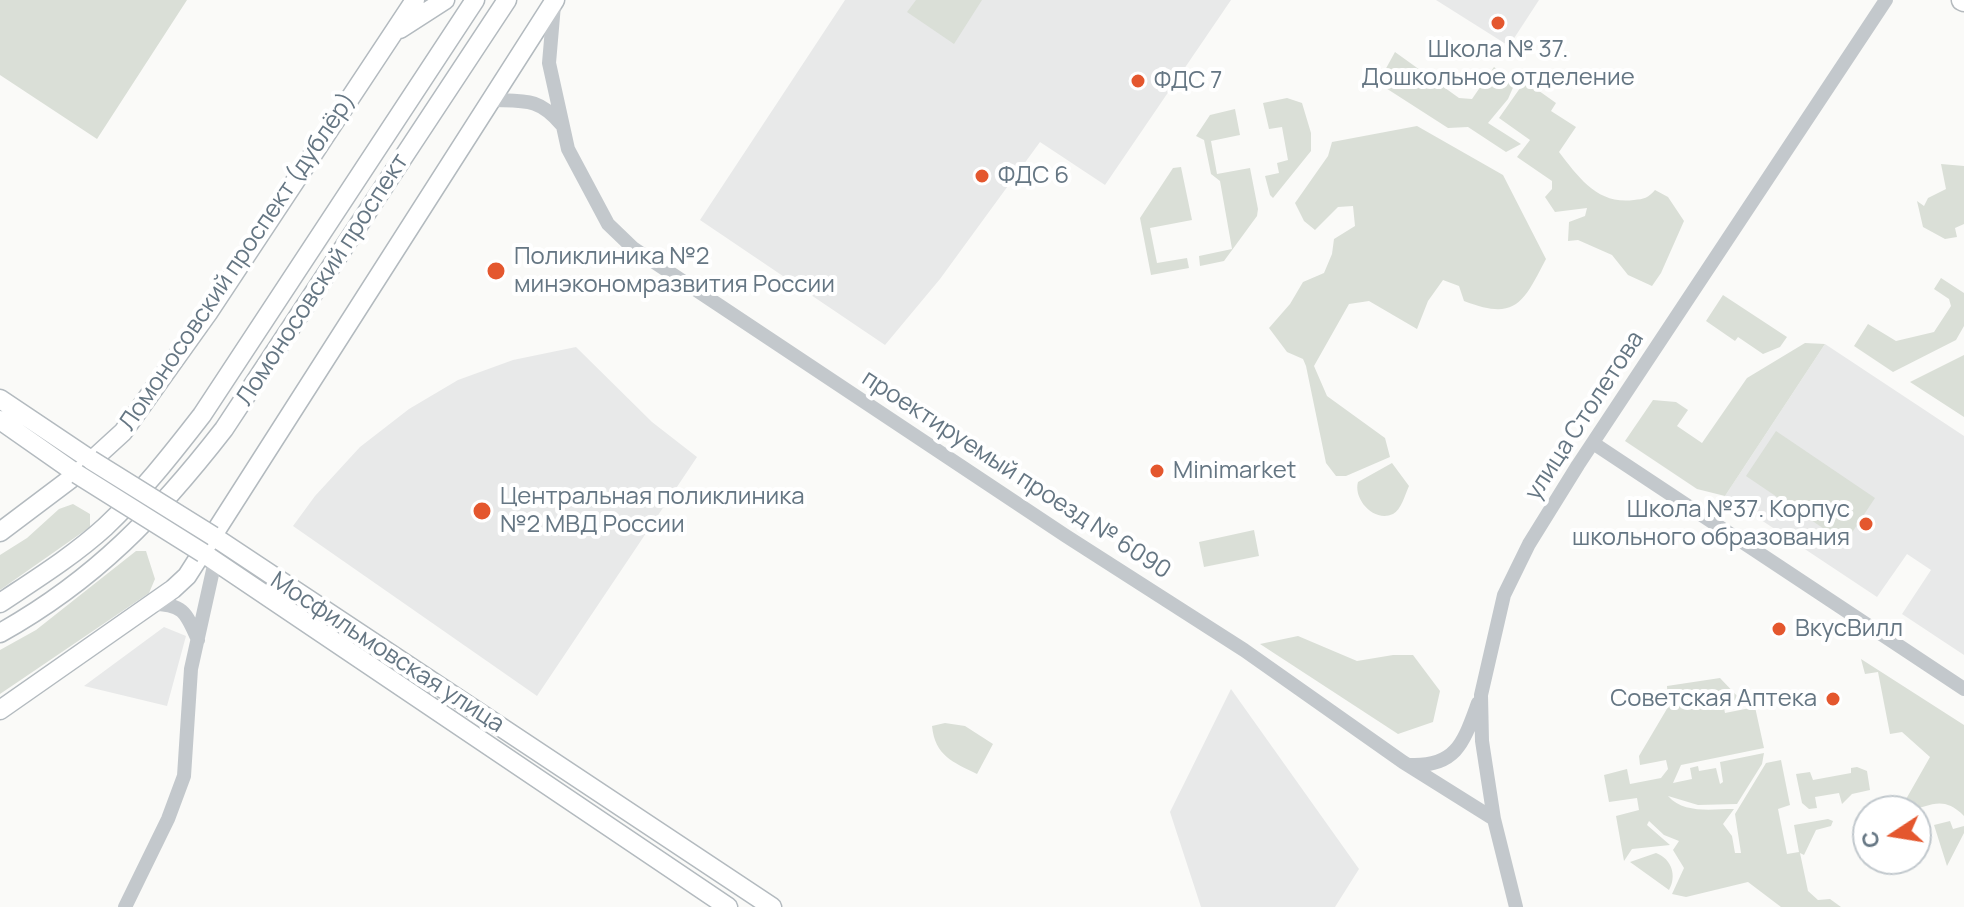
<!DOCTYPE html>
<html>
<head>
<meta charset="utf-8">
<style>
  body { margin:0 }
  #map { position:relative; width:1964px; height:907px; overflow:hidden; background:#fafaf8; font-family:Manrope,sans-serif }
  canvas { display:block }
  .north { position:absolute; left:1852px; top:795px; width:80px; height:80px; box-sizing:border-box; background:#fff; border:2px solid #c1c8cd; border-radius:50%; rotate:258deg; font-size:22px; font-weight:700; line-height:32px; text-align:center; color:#657683 }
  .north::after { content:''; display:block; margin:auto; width:28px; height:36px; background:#e4572e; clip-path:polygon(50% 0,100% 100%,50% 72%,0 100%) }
</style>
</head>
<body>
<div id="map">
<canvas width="1964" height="907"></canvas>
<div class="north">С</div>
</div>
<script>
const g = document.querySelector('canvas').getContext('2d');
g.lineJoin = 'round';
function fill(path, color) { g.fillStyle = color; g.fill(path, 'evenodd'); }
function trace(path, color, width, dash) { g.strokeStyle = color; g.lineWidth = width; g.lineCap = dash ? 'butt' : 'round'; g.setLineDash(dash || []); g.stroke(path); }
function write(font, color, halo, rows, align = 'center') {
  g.font = font + ' Manrope,sans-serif'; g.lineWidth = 8; g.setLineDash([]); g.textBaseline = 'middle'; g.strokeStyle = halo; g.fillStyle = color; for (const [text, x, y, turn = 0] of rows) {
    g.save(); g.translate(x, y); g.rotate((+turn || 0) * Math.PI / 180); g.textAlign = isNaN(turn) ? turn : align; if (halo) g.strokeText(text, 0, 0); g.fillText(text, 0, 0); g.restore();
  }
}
fill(new Path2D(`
  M845 0H1231L1105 185 1040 142 940 279 885 345 700 220Z
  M1436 0H1539L1509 46Z
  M1825 344 1964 436V655L1902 614 1931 570 1907 554 1877 597 1725 496Z
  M576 347 652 422 697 457 537 696 293 526 315 496 360 447 409 409 458 380 513 360Z
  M164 627 186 636 167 706 84 686Z
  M1231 689 1359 869 1335 907H1201L1170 812Z`), '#e8e9e9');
fill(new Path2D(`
  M0 0H187L97 139 0 75Z
  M916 0H982L954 44 907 12Z
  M1395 52 1459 98 1472 99 1494 67 1515 83 1508 99 1488 123 1521 144 1506 152 1468 127 1448 128 1378 83Z
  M1525 81 1556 103 1551 111 1576 127 1559 152C1579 178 1598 205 1634 200 1644 199 1648 198 1655 190L1668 197 1684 221 1661 273 1652 286 1628 275 1612 255 1578 240 1568 241 1569 222 1585 216 1587 208 1555 212 1545 197 1552 189V181L1517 157 1530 140 1499 118Z
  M1287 98 1302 103 1311 133V151L1273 198 1270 195 1265 176 1279 173 1277 163 1288 160 1282 127 1269 129 1263 103Z
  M1235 109 1240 135 1211 141 1217 174 1250 168 1258 209 1257 216 1224 261 1200 266 1199 256 1232 249 1220 181 1211 174 1204 140 1196 136 1210 115Z
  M1417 126 1503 175 1546 259C1523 303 1516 321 1464 301L1459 286 1443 280 1428 301 1417 329 1369 301 1349 304 1314 366 1327 396 1385 438 1390 457 1346 476H1336L1326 463 1306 366 1303 359 1287 352 1269 328 1290 304 1303 282 1324 273 1332 254 1334 239 1355 226 1353 206 1338 207 1315 230 1304 221 1295 203 1328 156 1332 142Z
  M1941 164 1964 166V224L1955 228 1957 237 1945 239 1923 227 1917 201 1924 206 1928 198 1946 189Z
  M1181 167 1192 220 1150 228 1157 263 1187 258 1189 268 1151 275 1140 218 1173 168Z
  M1941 278 1964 293V326L1956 340 1893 372 1854 346 1868 324 1896 341 1934 332 1951 306 1949 299 1934 289Z
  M1723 295 1787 337 1780 347 1763 354 1738 337 1735 341 1706 321Z
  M1805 343 1825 344 1725 496 1697 489 1625 441 1653 400 1676 402 1688 410 1677 426 1702 443 1747 378Z
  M1964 355V417L1910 382Z
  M1776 431 1875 498 1845 543 1746 476Z
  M1392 463 1409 486C1405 495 1401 510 1393 514 1374 523 1353 499 1358 482Z
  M73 504 90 514V527L0 590V555L27 538 59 509Z
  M1254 530 1259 556 1204 567 1199 542Z
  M136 551H146L155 579 149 593 0 694V650L36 630Z
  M1298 636 1357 661 1393 655H1413L1440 691 1433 722 1398 734 1260 644Z
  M1861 659 1964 725V816C1938 790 1926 814 1901 808L1930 757 1902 732 1890 734 1878 672 1865 674Z
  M1720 678 1740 699 1723 703 1725 713 1755 707 1764 748 1681 765 1673 783 1692 779 1690 768 1698 766 1699 771 1716 768 1720 784 1723 782 1720 762 1764 753 1762 764 1737 804 1698 805 1668 796C1684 814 1711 809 1734 809L1723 824 1732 836 1735 853H1741L1735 814 1766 763 1781 760 1790 805 1778 809 1787 854 1799 852 1794 825 1828 819 1833 821 1831 826 1816 830 1804 855 1800 853 1808 891 1818 900 1830 899 1841 907H1781L1748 882 1686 897 1672 894 1684 868 1673 850 1679 841 1664 835 1649 821 1647 825 1670 845 1632 849 1624 861 1616 816 1639 810 1637 798 1609 802 1604 775 1627 769 1630 784 1661 778 1668 769 1666 760 1640 765 1639 756 1668 707 1667 686Z
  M945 723 965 726 993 744 977 774C953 762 935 756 932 726Z
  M1857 767 1867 771 1870 790 1852 794 1842 804 1839 793 1815 797 1817 808 1809 809 1802 803 1796 774 1810 772 1813 780 1851 773V768Z
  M1950 821 1953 829 1964 826V833L1947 866 1934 825Z
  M1656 853C1672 859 1677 876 1669 890L1630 862Z`), '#dadfd7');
const secondary = new Path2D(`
  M400 29 445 0
  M0 399 91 460
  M0 420 77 474
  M0 532 77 474 123 432 208 313 415 0
  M213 536 772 907
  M203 553 728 907
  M0 603C36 579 73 556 105 527 141 493 171 455 202 415L475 0
  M0 633C95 580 158 514 224 429L507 0
  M0 710 173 589 187 576 555 0`);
const primary = new Path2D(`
  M1962 0 1964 1`);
trace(secondary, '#b3babf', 21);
trace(primary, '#b5babe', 23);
trace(new Path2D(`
  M554 5 549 63 568 149 608 224 633 248 1066 536 1244 650 1403 762 1494 819
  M493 100C525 101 539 98 561 124
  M1593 443 1964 689
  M152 604C184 604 186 613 198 640
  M1410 765C1457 767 1464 741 1478 703
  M125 907 168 819 184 776 191 669 215 561
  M1516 907 1494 819 1482 741 1481 695 1504 595 1529 544 1578 465 1886 0`), '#c3c8cc', 14);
trace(secondary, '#fff', 18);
trace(primary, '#fff', 20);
const secondaryBridge = new Path2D(`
  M91 460 213 536
  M77 474 203 553`);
trace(secondaryBridge, '#b3babf', 21, []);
trace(secondaryBridge, '#fff', 18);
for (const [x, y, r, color] of [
  [1498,23,8,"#e4572e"],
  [1138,81,8,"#e4572e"],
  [982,176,8,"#e4572e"],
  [496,271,10,"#e4572e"],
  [1157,471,8,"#e4572e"],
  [482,511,10,"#e4572e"],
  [1866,524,8,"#e4572e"],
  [1779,629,8,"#e4572e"],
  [1833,699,8,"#e4572e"]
]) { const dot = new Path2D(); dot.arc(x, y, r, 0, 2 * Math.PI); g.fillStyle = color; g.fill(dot); trace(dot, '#fff', 3); }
write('24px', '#657683', '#fff', [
  ["Школа № 37.",1498,50,"center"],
  ["Дошкольное отделение",1498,78,"center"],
  ["ФДС 7",1154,81],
  ["ФДС 6",998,176],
  ["Поликлиника №2",514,257],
  ["минэкономразвития России",514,285],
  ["Minimarket",1173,471],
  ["Центральная поликлиника",500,497],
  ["№2 МВД России",500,525],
  ["Школа №37. Корпус",1850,510,"right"],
  ["школьного образования",1850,538,"right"],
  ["ВкусВилл",1795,629],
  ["Советская Аптека",1817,699,"right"]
], 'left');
write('24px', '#657683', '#fff', [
  ["Ломоносовский проспект (дублёр)",238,262,-56],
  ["Ломоносовский проспект",323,280,-57],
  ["улица Столетова",1585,416,-57],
  ["проектируемый проезд № 6090",1016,475,33],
  ["Мосфильмовская улица",387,653,33]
]);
</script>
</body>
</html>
